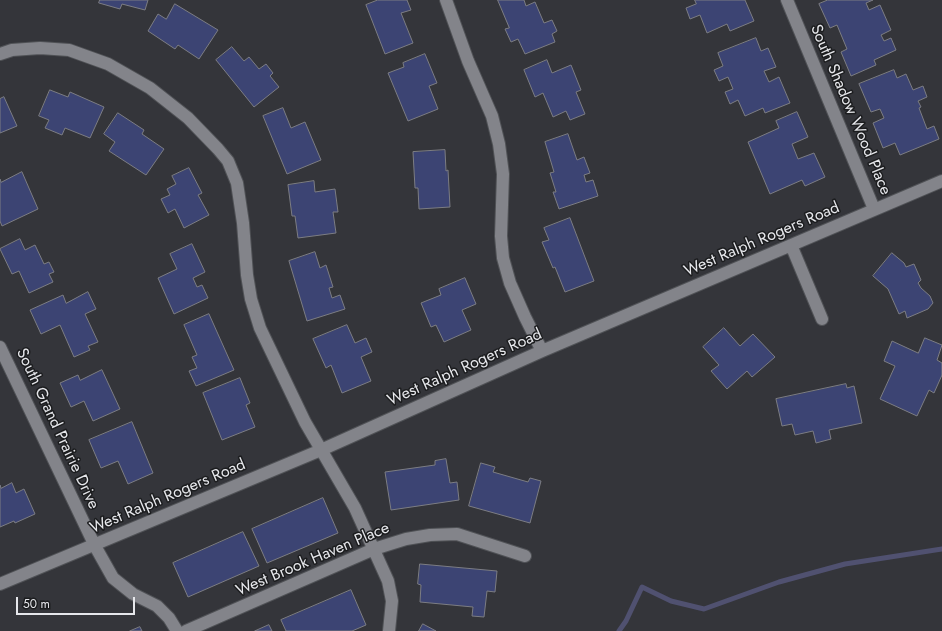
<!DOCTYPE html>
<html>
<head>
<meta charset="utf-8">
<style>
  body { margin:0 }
  #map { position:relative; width:942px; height:631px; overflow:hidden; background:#34353a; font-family:Jost,sans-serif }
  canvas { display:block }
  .scale { position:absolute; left:16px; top:597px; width:119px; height:18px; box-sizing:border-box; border:2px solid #e6e7eb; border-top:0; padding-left:5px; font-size:12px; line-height:14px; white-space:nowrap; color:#e6e7eb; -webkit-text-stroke:3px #1c1d1f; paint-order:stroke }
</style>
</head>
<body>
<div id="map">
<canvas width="942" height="631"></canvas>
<div class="scale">50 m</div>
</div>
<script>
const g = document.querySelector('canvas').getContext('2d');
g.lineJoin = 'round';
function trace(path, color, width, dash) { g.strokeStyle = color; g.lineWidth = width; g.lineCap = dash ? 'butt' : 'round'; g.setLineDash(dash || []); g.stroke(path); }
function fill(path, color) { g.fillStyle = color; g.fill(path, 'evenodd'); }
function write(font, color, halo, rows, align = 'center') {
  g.font = font + ' Jost,sans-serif'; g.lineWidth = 3; g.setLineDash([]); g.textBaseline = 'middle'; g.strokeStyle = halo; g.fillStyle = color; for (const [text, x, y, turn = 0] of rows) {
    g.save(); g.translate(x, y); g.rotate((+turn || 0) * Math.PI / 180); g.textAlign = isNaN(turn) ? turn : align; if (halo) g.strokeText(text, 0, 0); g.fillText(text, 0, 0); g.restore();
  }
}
trace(new Path2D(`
  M619 631 626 621 642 587 671 601 704 609 779 582 845 564 942 549`), '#505170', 5);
const building = new Path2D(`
  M100 0H148L145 10 122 4 120 9 99 3Z
  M378 0H407L411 10 401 13 413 43 385 54 366 5Z
  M498 0H524L526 6 535 2 544 23 552 20 557 31 552 34 555 42 525 54 518 39 511 42 505 29 509 28Z
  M695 0H745L754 21 730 31 727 24 707 33 700 15 690 19 686 8 696 4Z
  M828 0H873L866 3 869 10 880 5 891 30 881 35 884 41 891 38 896 50 874 60 876 65 851 76 841 52 847 49 837 25 830 28 819 4Z
  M175 4 218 30 199 59 178 45 175 49 148 31 158 14 166 19Z
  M756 38 761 51 768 48 776 67 764 71 769 82 779 77 790 103 765 113 763 108 745 116 738 100 730 104 725 92 733 89 728 77 719 81 714 70 723 66 718 53Z
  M232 47 244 61 249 57 259 69 266 64 273 73 270 76 279 87 254 107 216 60Z
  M425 54 437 83 429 86 438 109 408 121 388 73 404 67 403 63Z
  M547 60 552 73 571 65 581 90 576 92 585 114 570 120 566 111 553 117 543 93 535 97 524 70Z
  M894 70 897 78 906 74 913 90 923 86 927 97 918 101 921 107 919 108 927 129 934 126 939 139 900 155 895 143 883 148 873 123 884 118 880 109 871 112 859 84Z
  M50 90 68 97 70 92 104 107 90 138 65 128 62 135 45 128 49 120 39 116Z
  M4 97 17 126 0 133V99Z
  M283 108 291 128 305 122 321 160 287 174 263 116Z
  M797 112 808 137 792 144 798 159 814 153 825 177 805 186 802 180 770 194 748 142 779 128 776 121Z
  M118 113 144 130 142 134 164 149 146 175 109 151 115 142 104 134Z
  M568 134 577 160 584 157 590 173 584 175 586 182 593 180 598 196 559 209 553 192H556L550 173 554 172 545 142Z
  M445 150 446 171 448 170 450 207 419 209 418 188H415L413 152Z
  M189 168 202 193 198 195 209 215 184 228 175 209 168 213 161 199 170 195 167 189 176 184 172 176Z
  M22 172 38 209 2 226 0 221V179L1 182Z
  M314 181 315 192 335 189 338 212H333L336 233 298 238 295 216H292L288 185Z
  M570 218 594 281 565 292 555 267 553 268 542 242 549 240 544 228Z
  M20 239 25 250 35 245 44 264 49 262 54 272 49 274 53 282 29 293 19 271 12 274 0 249Z
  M192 244 205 272 193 278 197 287 202 285 208 298 174 314 158 278 177 269 170 254Z
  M315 252 320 268 326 265 333 287 329 288 332 298 340 295 345 309 307 321 289 261Z
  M892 253 904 263 906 267 914 264 921 280 918 283 921 288 930 296 933 303 928 309 907 318 905 311 899 314 888 289 873 276Z
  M465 278 476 304 462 310 471 330 444 342 436 325 431 327 421 303 441 295 439 289Z
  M88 292 96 309 85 314 98 342 88 346 90 350 74 357 60 325 41 334 30 310 63 295 66 303Z
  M209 314 234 370 196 386 189 371 197 368 192 357 197 355 184 325Z
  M347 325 355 343 366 338 372 352 361 357 371 381 342 393 331 365 326 368 313 339Z
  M724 328 740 346 753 334 775 357 752 377 747 371 727 389 711 371 719 365 703 347Z
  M925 338 942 345 937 360 942 363V375L934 393 929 390 917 416 880 399 895 366 884 361 892 341 918 353Z
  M102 370 120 409 93 421 84 401 71 407 60 383 78 375 80 380Z
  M240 378 250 403 246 405 255 427 222 440 203 393Z
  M846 384 847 388 854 386 862 423 829 430 831 439 816 443 813 431 795 435 792 424 782 426 776 399Z
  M132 422 153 473 128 484 118 461 101 468 89 440Z
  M446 459 450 483 457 482 459 500 391 510 385 472 435 465V461Z
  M481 463 495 467 493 472 528 482 530 478 541 481 530 523 469 506Z
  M12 483 16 493 24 489 35 514 15 523 14 521 0 527V485L1 488Z
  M323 498 338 533 267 563 252 529Z
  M243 532 259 566 188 597 173 563Z
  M420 564 497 571 495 592 487 591 484 617 472 616 473 607 420 602 421 585 418 584Z
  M351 590 366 625 352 631H286L281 620Z
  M423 624 436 631H419Z
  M269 625 272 631H255Z
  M140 627 142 631H130Z`);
fill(building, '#3c4473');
trace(building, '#7c7d83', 1);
const minor = new Path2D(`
  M446 0 468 61 492 116 499 144 503 174 501 236 503 258 510 283 525 317 542 351
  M787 0 874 209
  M0 54 12 50 40 48 69 50 108 64 150 88 188 118 218 149 228 161 237 183 243 223 247 275 251 299 260 328 305 422 355 508 388 581 392 601 389 631
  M791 245 822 319
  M0 347 95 546 113 578 133 594 157 606 169 618 177 631
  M0 584 321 450 542 351 942 181
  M186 631 374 549 406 539 430 535 457 534 525 556`);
trace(minor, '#505256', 14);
trace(minor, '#83848a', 12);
write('16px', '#e6e7eb', '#1c1d1f', [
  ["South Shadow Wood Place",850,110,67],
  ["West Ralph Rogers Road",762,240,-23],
  ["West Ralph Rogers Road",465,368,-24],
  ["South Grand Prairie Drive",57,429,65],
  ["West Ralph Rogers Road",168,497,-23],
  ["West Brook Haven Place",313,560,-23]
]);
</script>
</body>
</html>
